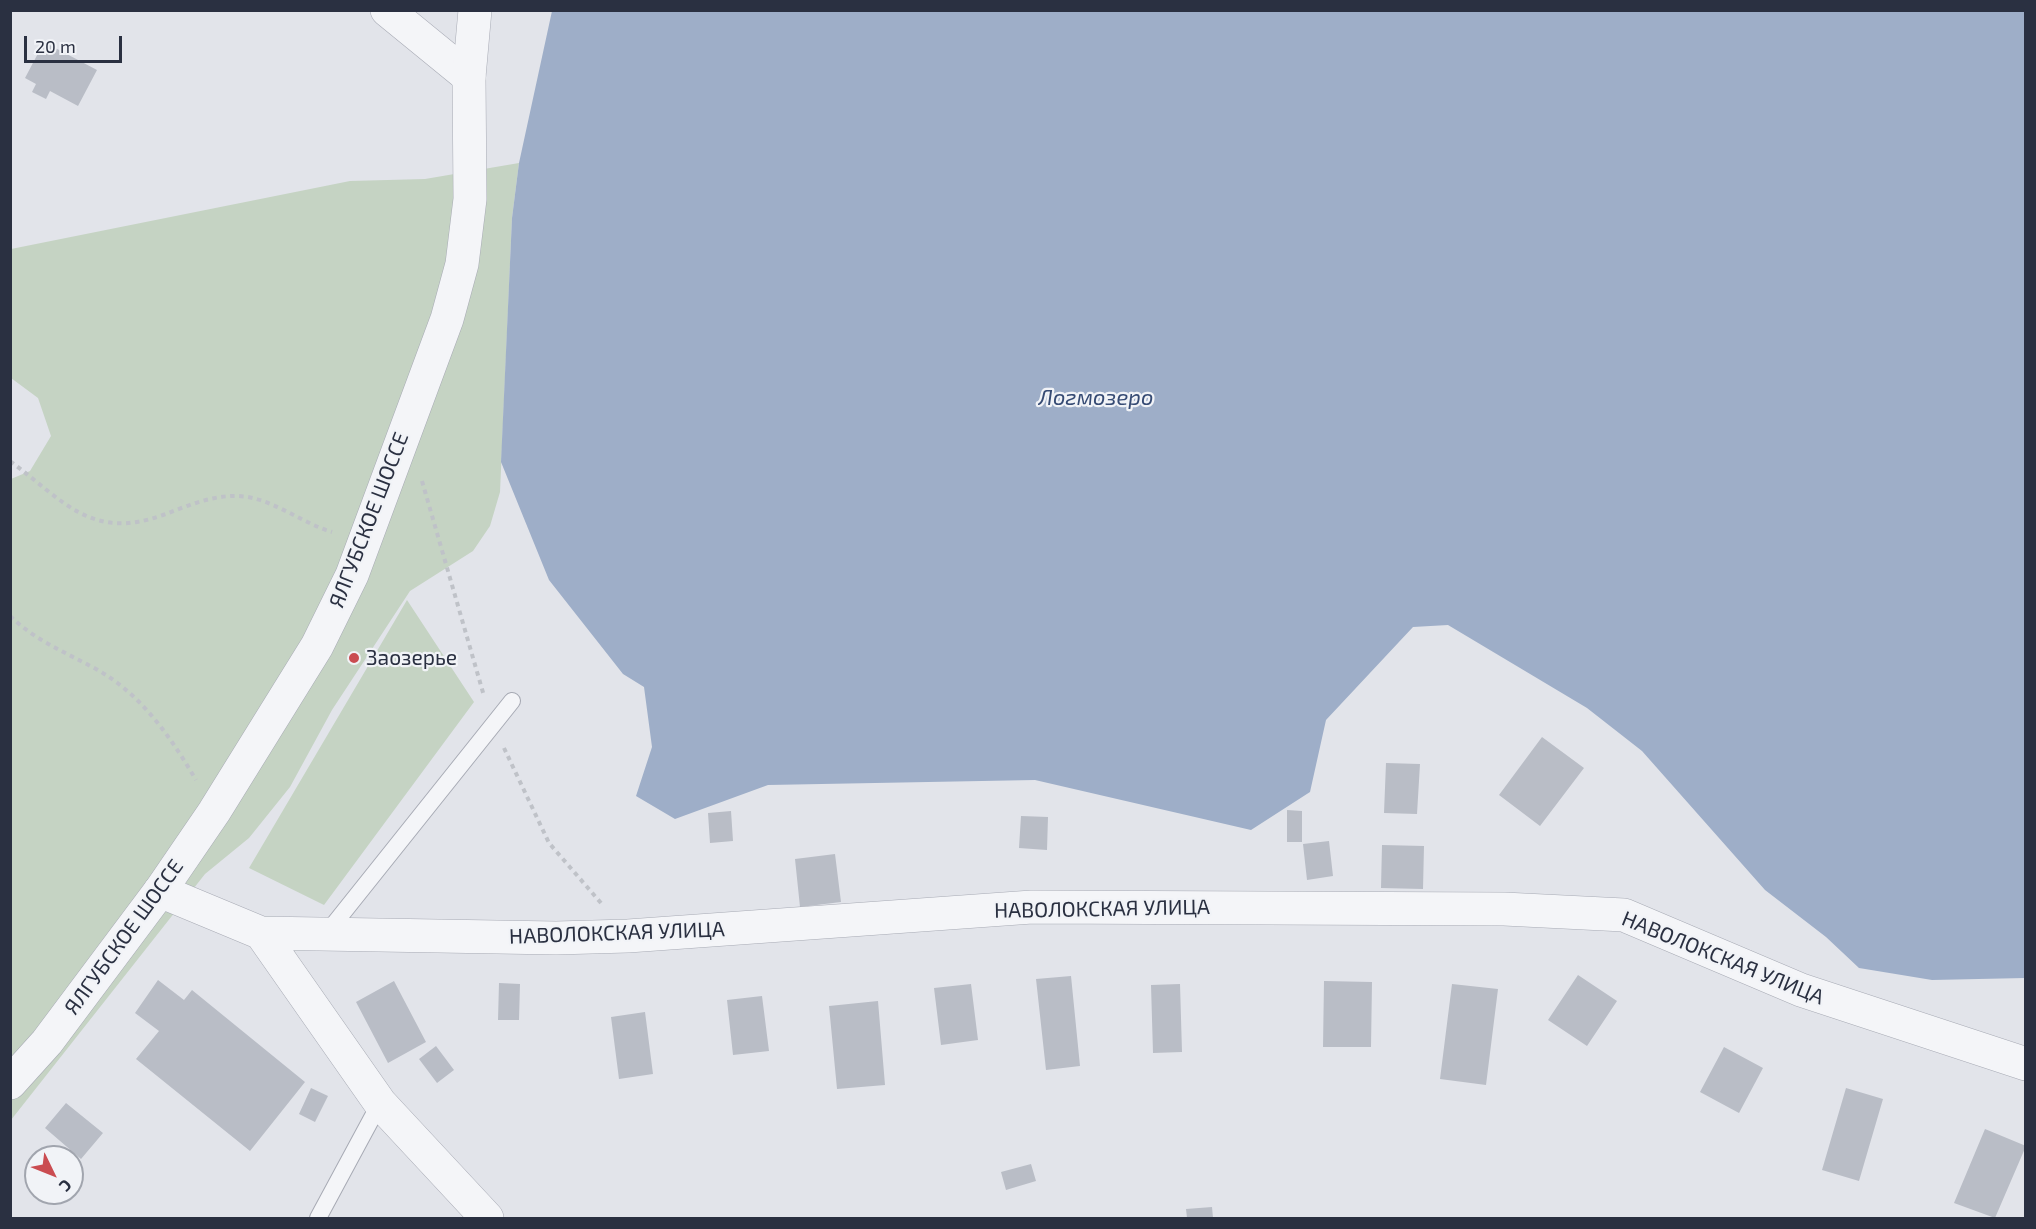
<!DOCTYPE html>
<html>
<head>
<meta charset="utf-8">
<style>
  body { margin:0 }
  #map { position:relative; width:2036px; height:1229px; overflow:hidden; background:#e2e4ea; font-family:"Exo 2",sans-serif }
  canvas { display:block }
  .frame { position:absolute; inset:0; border:12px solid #2a3041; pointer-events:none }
  .north { position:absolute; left:24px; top:1145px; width:60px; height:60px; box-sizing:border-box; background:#f1f3f7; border:2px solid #a1a5ae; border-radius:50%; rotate:133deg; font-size:16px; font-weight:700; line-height:24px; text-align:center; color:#2a3041 }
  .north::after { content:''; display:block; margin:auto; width:21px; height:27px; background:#ca4c51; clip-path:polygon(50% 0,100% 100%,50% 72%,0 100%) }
  .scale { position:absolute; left:24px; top:36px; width:98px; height:27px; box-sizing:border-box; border:3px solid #2a3041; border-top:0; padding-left:8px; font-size:18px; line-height:21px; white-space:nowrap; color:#2a3041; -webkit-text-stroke:4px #f1f3f7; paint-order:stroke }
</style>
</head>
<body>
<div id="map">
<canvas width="2036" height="1229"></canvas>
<div class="frame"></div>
<div class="north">С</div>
<div class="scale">20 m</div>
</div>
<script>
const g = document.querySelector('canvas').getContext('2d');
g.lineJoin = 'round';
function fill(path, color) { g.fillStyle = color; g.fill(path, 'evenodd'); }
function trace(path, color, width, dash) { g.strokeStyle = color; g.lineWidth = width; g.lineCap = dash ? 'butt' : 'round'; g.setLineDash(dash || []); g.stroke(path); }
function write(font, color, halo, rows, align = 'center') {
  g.font = font + ' "Exo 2",sans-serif'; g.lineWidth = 4.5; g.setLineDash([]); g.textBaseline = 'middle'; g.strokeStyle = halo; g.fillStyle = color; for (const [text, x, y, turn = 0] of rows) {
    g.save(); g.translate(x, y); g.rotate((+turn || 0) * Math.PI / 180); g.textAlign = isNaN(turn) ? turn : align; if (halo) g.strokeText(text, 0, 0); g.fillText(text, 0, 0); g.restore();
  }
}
fill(new Path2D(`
  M519 163 512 218 500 492 490 526 473 551 410 591 332 710 290 787 249 838 205 874 11 1120V479L30 471 51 436 38 398 11 378V249L350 181 425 179Z
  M407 600 474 702 324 905 249 868Z`), '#c5d3c3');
fill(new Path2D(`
  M552 11H2025V978L1932 980 1859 968 1826 937 1765 890 1642 751 1587 708 1448 625 1413 627 1326 720 1310 792 1251 830 1035 780 768 785 675 819 636 796 652 747 644 687 623 674 549 580 501 462 512 218 519 163Z`), '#9eaec8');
fill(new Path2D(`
  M44 42 97 70 78 106 50 91 46 99 32 92 36 84 25 78Z
  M1542 737 1584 768 1540 826 1499 795Z
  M1386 763 1420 764 1417 814 1384 813Z
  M1287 810 1302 811V842H1287Z
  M731 811 733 841 710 843 708 813Z
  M1021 816 1048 817 1047 850 1019 848Z
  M1329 841 1333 876 1307 880 1303 844Z
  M1382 845 1424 846 1423 889 1381 888Z
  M835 854 841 902 800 907 795 859Z
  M1578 975 1617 1001 1587 1046 1548 1020Z
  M1071 976 1080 1066 1046 1070 1036 979Z
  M158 980 184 1000 192 990 305 1082 250 1151 136 1059 159 1031 135 1013Z
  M394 981 426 1042 388 1063 356 1002Z
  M1324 981 1372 982 1371 1047H1323Z
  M499 983 520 984 519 1020H498Z
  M971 984 978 1040 941 1045 934 988Z
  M1180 984 1182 1052 1153 1053 1151 985Z
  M1452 984 1498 989 1486 1085 1440 1079Z
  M762 996 769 1051 733 1055 727 1000Z
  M878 1001 885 1085 837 1089 829 1006Z
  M645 1012 653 1074 619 1079 611 1017Z
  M436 1046 454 1070 437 1083 419 1059Z
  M1724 1047 1763 1068 1739 1113 1700 1092Z
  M311 1088 328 1096 315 1122 299 1114Z
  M1846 1088 1883 1099 1859 1181 1822 1170Z
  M66 1103 103 1133 81 1159 45 1128Z
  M1985 1129 2026 1146 1995 1218 1954 1203Z
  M1031 1164 1036 1181 1006 1190 1001 1172Z
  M1212 1207 1213 1218H1187L1186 1209Z`), '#b9bdc6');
const service = new Path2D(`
  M326 934 512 701
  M318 1218 380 1103`);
const minor = new Path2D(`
  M387 10 469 77
  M160 891 261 933 556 938 628 936 1032 907 1504 909 1624 915 1801 990 2026 1064
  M261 933 380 1103 487 1218`);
const tertiary = new Path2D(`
  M10 1083 47 1042 160 891 214 812 317 646 352 575 447 319 462 264 470 199 469 77 475 10`);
trace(service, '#a7aab4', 18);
trace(minor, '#a7aab4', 34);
trace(tertiary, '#a7aab4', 34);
trace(new Path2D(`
  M10 461C64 501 91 541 163 515 187 506 212 495 238 496 271 497 301 523 332 532
  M422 481 484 696
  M10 616C36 641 65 652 96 669 141 694 170 736 196 780
  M504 748 549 843 601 903`), '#bfc2c8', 4, [4.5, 4.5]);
trace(service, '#f4f5f8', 16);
trace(minor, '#f4f5f8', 33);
trace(tertiary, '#f4f5f8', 33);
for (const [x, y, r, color] of [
  [354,658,6,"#ca4c51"]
]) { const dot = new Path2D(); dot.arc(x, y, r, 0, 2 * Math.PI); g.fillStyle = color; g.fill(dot); trace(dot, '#f1f3f7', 2); }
write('21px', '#2a3041', '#f1f3f7', [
  ["ЯЛГУБСКОЕ ШОССЕ",369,520,-69],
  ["НАВОЛОКСКАЯ УЛИЦА",1102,909,-1],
  ["НАВОЛОКСКАЯ УЛИЦА",617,933,-2],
  ["ЯЛГУБСКОЕ ШОССЕ",124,937,-54],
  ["НАВОЛОКСКАЯ УЛИЦА",1723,958,22]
]);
write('21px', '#2a3041', '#f1f3f7', [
  ["Заозерье",366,658]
], 'left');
write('italic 22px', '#364b74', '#f1f3f7', [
  ["Логмозеро",1096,398]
]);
</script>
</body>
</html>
